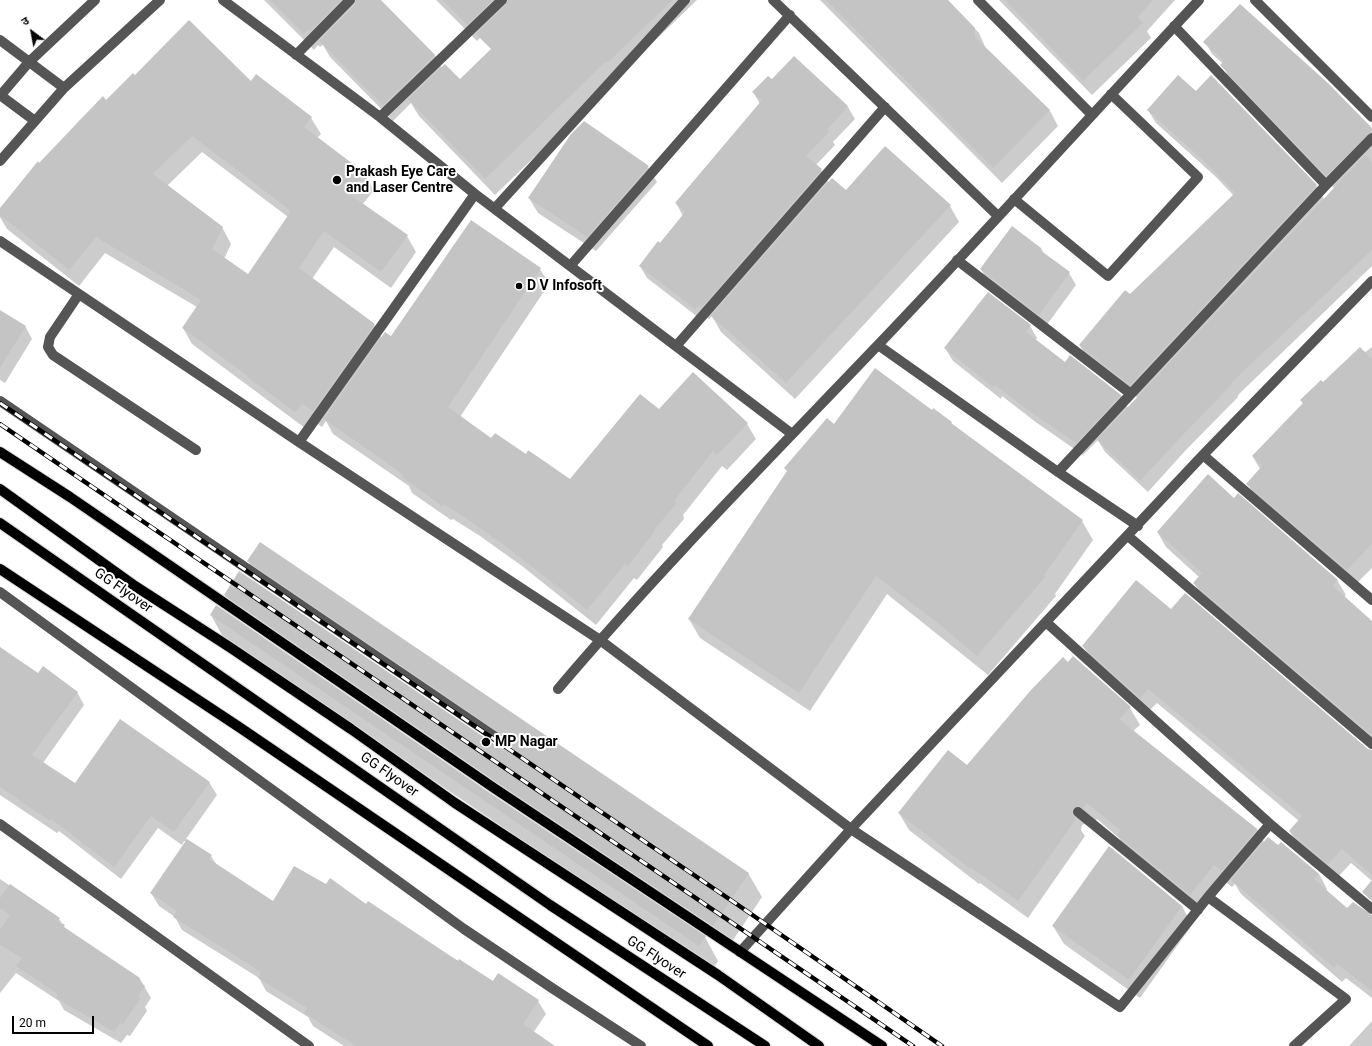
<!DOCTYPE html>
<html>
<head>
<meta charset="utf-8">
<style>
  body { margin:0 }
  #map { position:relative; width:1372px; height:1046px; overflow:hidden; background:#fff; font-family:Roboto,"Noto Sans Devanagari",sans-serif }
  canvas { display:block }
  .north { position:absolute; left:12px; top:12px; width:40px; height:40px; -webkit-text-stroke:3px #fff; paint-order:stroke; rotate:328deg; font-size:11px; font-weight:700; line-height:16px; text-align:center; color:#000 }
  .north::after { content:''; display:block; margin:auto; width:14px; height:18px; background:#000; clip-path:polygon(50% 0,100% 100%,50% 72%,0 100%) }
  .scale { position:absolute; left:12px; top:1016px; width:82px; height:18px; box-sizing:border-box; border:2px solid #000; border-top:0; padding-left:5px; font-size:12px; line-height:14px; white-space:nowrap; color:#000; -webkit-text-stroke:3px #fff; paint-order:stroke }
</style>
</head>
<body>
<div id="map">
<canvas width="1372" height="1046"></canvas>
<div class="north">उ</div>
<div class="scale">20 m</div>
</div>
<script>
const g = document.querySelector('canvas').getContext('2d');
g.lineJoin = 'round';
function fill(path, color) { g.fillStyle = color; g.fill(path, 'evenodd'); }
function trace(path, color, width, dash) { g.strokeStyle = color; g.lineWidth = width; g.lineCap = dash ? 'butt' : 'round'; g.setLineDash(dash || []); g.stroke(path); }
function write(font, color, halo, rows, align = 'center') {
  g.font = font + ' Roboto,sans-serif'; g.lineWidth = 4; g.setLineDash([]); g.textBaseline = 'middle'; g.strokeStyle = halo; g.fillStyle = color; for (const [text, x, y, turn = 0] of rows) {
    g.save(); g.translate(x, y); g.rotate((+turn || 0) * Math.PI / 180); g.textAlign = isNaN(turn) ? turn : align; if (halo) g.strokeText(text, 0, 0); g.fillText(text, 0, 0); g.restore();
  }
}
fill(new Path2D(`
  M264 0H380L435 55 442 68 460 81 553 0H697L495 195 419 116 411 103 393 121 330 57 323 45 320 47 318 45 314 50Z
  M436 0H519L477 41Z
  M820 0H947L979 33 986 49 1050 111 1058 126 1002 183Z
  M999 0H1175L1147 31 1151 38 1092 95Z
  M1205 42 1346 104 1372 129V266L1238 395V397L1185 451 1148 492 1105 452 1098 440 1083 455 1037 423 1002 396 1001 399 953 361 945 348 1030 326 1037 338 1036 340 1065 363 1121 395 1128 408 1138 398 1088 359 1080 346 1234 196 1216 177 1156 123 1148 110 1196 92 1316 186 1324 199 1334 188 1228 77 1223 64 1212 54Z
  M794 57 848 107 855 119 833 142 835 145 816 165 821 170 829 183 846 191 950 206 959 222 795 399 721 332 712 316 709 319 706 317 703 321 647 278 640 266 683 216 676 203 760 104 753 92 772 81Z
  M135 76 251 82 311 118 321 134 317 138 364 173 374 190 363 204 407 236 416 252 391 288 334 247 312 279 374 325 382 338H391L540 269 549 284 460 417 492 439 526 455 570 480 659 410 747 424 756 439 727 470 722 466 683 515 684 519 662 545 663 547 637 580 634 578 596 625 522 566 480 536 453 519 451 520 412 493 409 486 333 434 326 421 322 427 311 419 305 428 192 344 183 328 197 307 105 253 79 286 7 229 0 217V210L78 122 103 98 106 101ZM202 152 288 217 248 275 224 259 231 244 222 227 167 186Z
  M648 167 657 182 596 251 538 213 529 198Z
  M1041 248 1044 254 1069 273 1076 285 1046 326 988 282 981 269Z
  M0 316 25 326 32 339 5 383 0 380Z
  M1372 347V568L1356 584 1256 499 1248 484 1260 469 1253 457 1303 404 1301 400Z
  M932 411 951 423 954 427 1082 521 1093 540 1055 594 1056 596 988 675 887 594 810 711 700 638 689 619 834 425Z
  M1234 499 1337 580 1346 595 1344 597 1372 622V742L1203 598 1194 583 1199 577 1166 547 1158 533Z
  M248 561 748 873 762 897 727 949 512 806 238 618 225 595 500 749 507 751 262 584Z
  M1171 610 1367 750 1372 751V881L1351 863 1337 878 1299 846 1290 832 1299 821 1157 703 1148 712 1092 660 1083 646Z
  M211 615 490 794 705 937 718 961 713 969 224 639Z
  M0 655 77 692 84 705 43 763 75 784 209 782 217 795 186 839 211 856 216 864 273 902 326 885 366 905 493 982 538 1001 546 1014 533 1033 553 1046H344L313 1026 308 1017 266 991 259 978 182 930 175 917 159 906 151 893 186 842 184 841 182 845 158 828 121 879 59 831 57 833 0 795Z
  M1068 663 1130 708 1140 725 1133 731 1257 829 1264 842 1278 846 1281 843 1319 874 1327 889 1326 891 1347 910 1372 927V998L1346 978 1342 982 1241 894 1235 884 1232 887 1224 881 1200 911 1128 852 1119 838 1097 819 1093 824 1089 822 1082 825 1081 830 1085 836 1028 918 980 883 979 884 909 830 899 813 967 767Z
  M0 879 59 919 66 930 140 979 151 998 145 1007 147 1011 130 1036 127 1035 121 1043 64 1010 59 1001 16 973 0 993Z
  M1182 906 1192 925 1140 998 1064 944 1053 926Z
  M1372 1021V1046H1349Z`), '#0003');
fill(new Path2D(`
  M270 0H341L310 31 308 30 304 34Z
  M356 0H381L435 55 383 105 319 41 355 5Z
  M442 0H493L467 25Z
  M508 0H673L607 63 606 61 485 179 408 99 445 64 460 79 491 49 476 34 506 5Z
  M826 0H948L975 28V37L1050 110 993 168Z
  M1005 0H1153L1138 17 1143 23 1083 81Z
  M1240 4 1329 84 1372 128 1371 132 1326 176 1220 65 1224 61 1203 42Z
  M189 20 251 81 256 74 312 117 304 127 365 173 349 194 408 235 381 272 324 231 299 268 375 324 313 411 302 404 295 412 247 377 248 376 182 328 201 300 96 237 69 270 0 215V208L38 161 39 163 103 96 106 100 133 73 135 75ZM192 136 291 211 248 274 212 249 223 227 153 174Z
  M794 56 848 106 827 130 829 132 806 156 822 169 701 308 699 305 695 309 639 266 658 241 660 243 685 212 675 203 762 100 752 92 768 76 772 79Z
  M1178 75 1196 91 1211 75 1317 185 1130 385 1079 345 1125 290 1130 294 1235 193 1207 164 1147 110Z
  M584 121 649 166 587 237 528 198 571 134Z
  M885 146 951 205 786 383 711 316 832 178 846 190Z
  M1365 155 1372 162V250L1231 383 1232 384 1179 439 1140 481 1097 440Z
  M471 220 541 268 448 407 491 438 495 433 526 454 528 450 570 479 640 394 659 409 693 372 748 423 717 455 713 451 674 501 677 503 654 530 655 531 628 566 625 564 587 610 512 551 470 521 444 504 442 506 402 477 404 475 324 419 385 332 391 336Z
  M1012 226 1041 248 1040 250 1070 272 1039 315 980 269Z
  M988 292 1031 325 1026 332 1065 362 1070 355 1121 395 1076 443 1029 411 995 385 993 387 944 348Z
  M0 310 26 326 0 368Z
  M1360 347 1372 359V544L1347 570 1246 484 1262 466 1252 456 1303 403 1300 400 1321 380 1323 382Z
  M875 368 932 410 933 408 952 422 951 423 1083 520 1044 575 1046 576 977 656 939 624 876 576 799 693 688 619 787 471 784 468 827 418 834 424Z
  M1208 474 1234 498 1238 493 1338 580 1333 586 1372 621V735L1193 583 1202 573 1157 532Z
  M260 542 749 873 713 926 498 783 224 595 239 571 500 748 504 749 509 747 510 743 508 738 247 561Z
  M1136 580 1171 609 1185 593 1368 749 1372 750V875L1342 849 1328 864 1289 831 1302 816 1148 689 1140 698 1082 646Z
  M216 605 490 793 706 936 699 946 210 615Z
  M0 647 38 673 43 666 78 692 32 755 75 783 120 719 210 782 174 832 151 816 114 867 51 819 50 821 0 787Z
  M1073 656 1131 707 1119 719 1257 829 1222 871 1214 865 1190 895 1117 835 1120 830 1087 803 1083 808 1079 806 1073 808 1072 814 1076 819 1018 901 970 867 969 868 898 813 948 750 967 765 1031 690 1063 657 1068 662Z
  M1268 837 1278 845 1281 842 1319 874 1314 879 1347 908 1353 902 1372 915V991L1337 964 1334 968 1231 880Z
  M187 839 212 855 209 859 273 901 294 866 326 884 330 878 366 904 368 901 458 961 459 959 493 981 498 973 539 1000 523 1024 555 1046H356L304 1013 307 1008 258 978 261 972 173 917 177 911 150 893Z
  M1109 846 1182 906 1129 980 1052 926Z
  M1372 880V901L1362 892Z
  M10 884 60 918 58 921 65 925 64 927 140 978 139 981 145 986 138 996 141 998 123 1024 120 1023 114 1032 56 998 58 994 16 966 22 958 0 945V930L10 915 0 908V898Z`), '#c4c4c4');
const major = new Path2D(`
  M0 452 70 497 494 788 882 1046
  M0 489 135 586 231 648 351 729 455 803 718 975 819 1046
  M0 523 550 905 765 1046
  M0 569 239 727 708 1046`);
trace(major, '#dbdbdb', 12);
trace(new Path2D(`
  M223 0 380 117 475 194 792 434
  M773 0 998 216
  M978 0 1092 115
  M1255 0 1372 117
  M1174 26 1326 185
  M0 40 64 88
  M296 55 350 0
  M0 95 35 121
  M0 96 29 62 95 0
  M380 117 502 0
  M0 161 64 88 160 0
  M1014 199 1108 276 1198 177 1111 94
  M495 208 685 0
  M0 241 299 442 600 640 851 829 1120 1007 1208 897 1270 824
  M957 260 1131 394
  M571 265 790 15
  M79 294 50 337 48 347 53 355 196 450
  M677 345 885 107
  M878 345 1058 472 1138 526
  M0 401 504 743
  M299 442 475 194
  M1203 455 1372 600
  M1058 472 1326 185 1372 138
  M1128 536 1372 744
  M0 592 464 929 552 988 641 1046
  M1047 623 1270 824 1372 909
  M558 689C659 570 769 459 877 346 986 232 1091 115 1199 0
  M1078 812 1198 910
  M0 824 309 1046
  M1208 897 1346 999 1294 1046
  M740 952 851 829 1203 455 1372 281`), '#555', 10);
trace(major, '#000', 10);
const rail = new Path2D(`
  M0 403 738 905 942 1046
  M0 424 913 1046`);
trace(rail, '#000', 4.5);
trace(rail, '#fff', 3, [9]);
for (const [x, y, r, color] of [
  [337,180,5,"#000"],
  [519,286,4,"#000"],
  [486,742,5,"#000"]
]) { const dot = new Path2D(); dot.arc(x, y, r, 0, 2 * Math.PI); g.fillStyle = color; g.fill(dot); trace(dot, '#fff', 1.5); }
write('bold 14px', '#000', '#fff', [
  ["Prakash Eye Care",346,172],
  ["and Laser Centre",346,188],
  ["D V Infosoft",527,286],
  ["MP Nagar",495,742]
], 'left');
write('14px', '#000', '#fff', [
  ["GG Flyover",123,591,35],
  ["GG Flyover",389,775,35],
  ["GG Flyover",656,958,33]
]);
</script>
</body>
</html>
